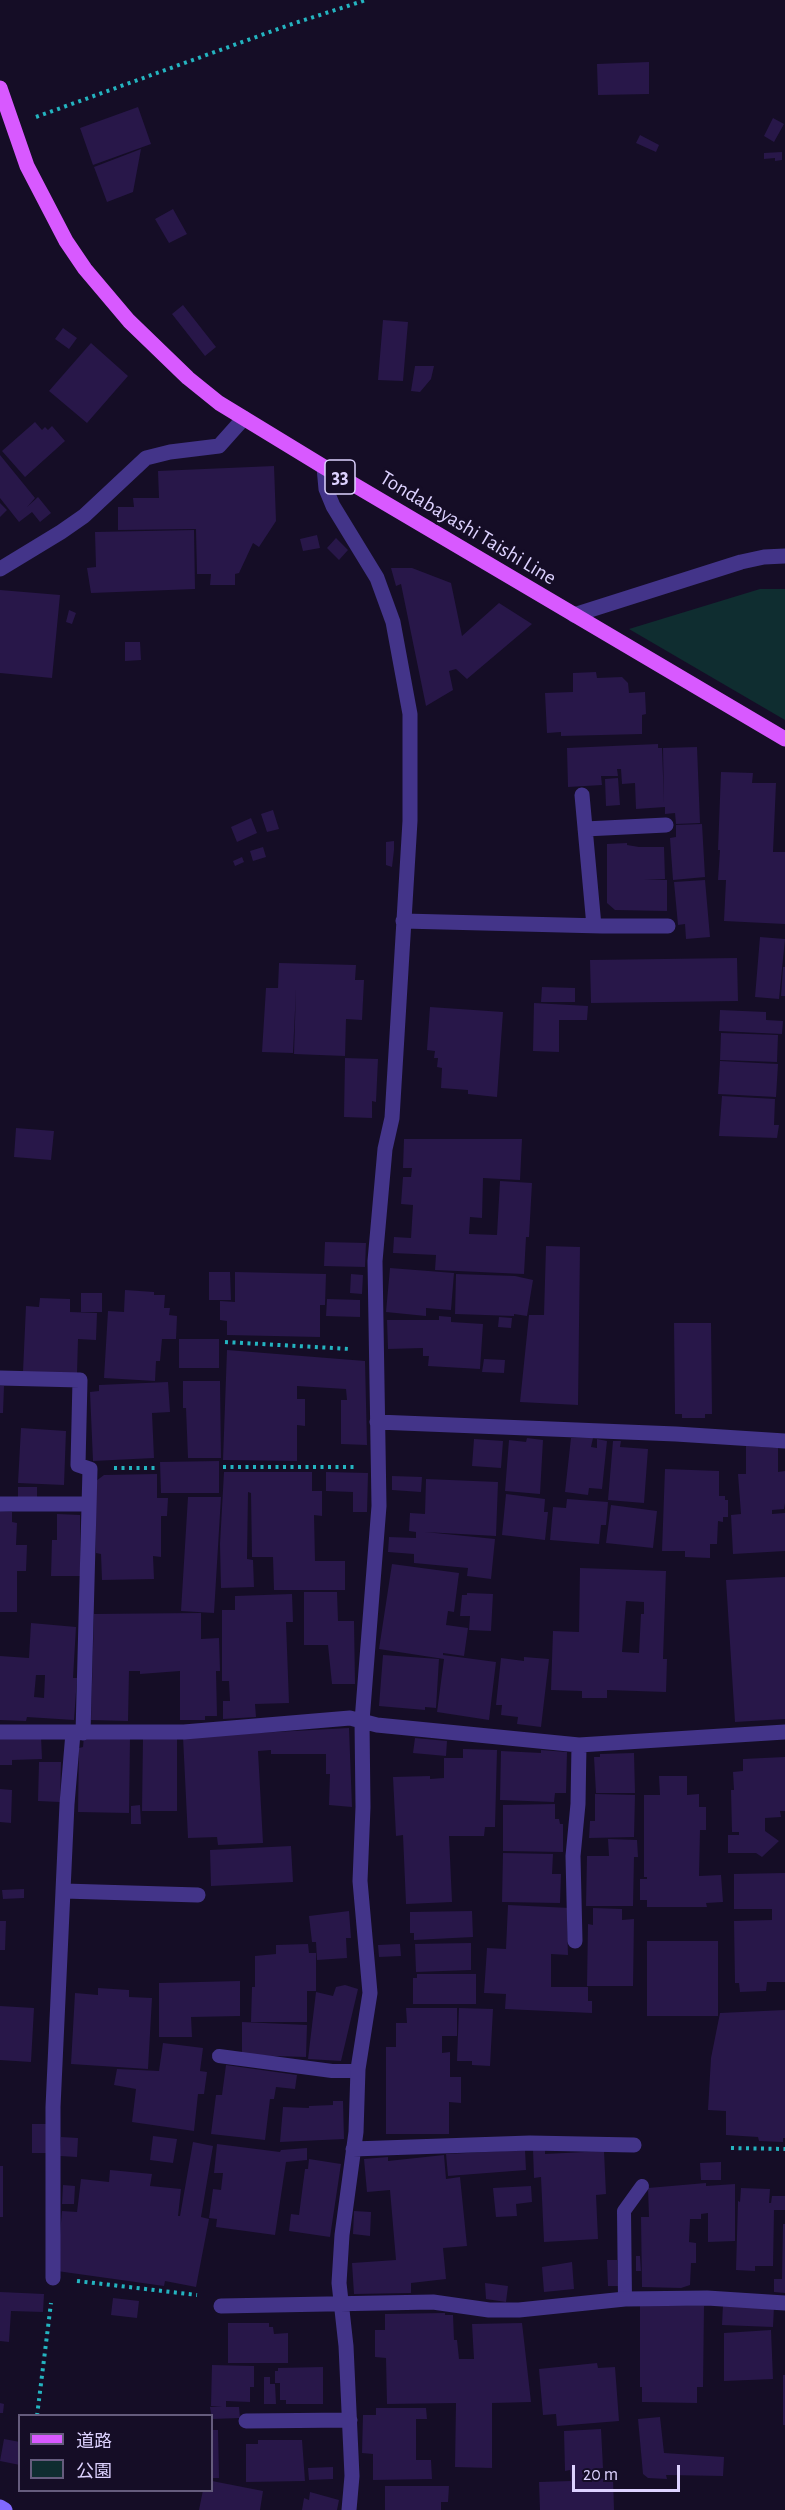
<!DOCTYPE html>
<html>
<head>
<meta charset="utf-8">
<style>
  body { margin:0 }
  #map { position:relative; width:785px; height:2510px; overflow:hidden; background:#150d26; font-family:"Alegreya Sans","Noto Sans JP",sans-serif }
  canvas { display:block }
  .legend { position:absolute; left:18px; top:2414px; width:195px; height:78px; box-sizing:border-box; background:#150d26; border:2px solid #655c7d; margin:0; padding:8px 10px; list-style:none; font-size:18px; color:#ddd2ff }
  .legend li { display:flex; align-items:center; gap:12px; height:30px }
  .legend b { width:30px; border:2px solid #655c7d }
  .scale { position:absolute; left:572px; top:2465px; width:108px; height:27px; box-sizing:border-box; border:3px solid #ddd2ff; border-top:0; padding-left:8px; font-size:18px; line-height:21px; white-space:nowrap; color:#ddd2ff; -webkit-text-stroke:4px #150d26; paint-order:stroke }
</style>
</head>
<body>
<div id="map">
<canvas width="785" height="2510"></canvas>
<ul class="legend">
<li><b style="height:8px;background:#d859ff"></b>道路</li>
<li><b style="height:16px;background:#0f2d30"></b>公園</li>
</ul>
<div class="scale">20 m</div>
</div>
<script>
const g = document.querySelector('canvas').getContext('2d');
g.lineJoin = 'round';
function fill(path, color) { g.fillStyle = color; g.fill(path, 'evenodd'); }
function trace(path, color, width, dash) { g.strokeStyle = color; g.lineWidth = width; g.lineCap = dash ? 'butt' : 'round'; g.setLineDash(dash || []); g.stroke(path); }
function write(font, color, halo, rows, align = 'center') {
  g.font = font + ' "Alegreya Sans",sans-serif'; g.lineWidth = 6; g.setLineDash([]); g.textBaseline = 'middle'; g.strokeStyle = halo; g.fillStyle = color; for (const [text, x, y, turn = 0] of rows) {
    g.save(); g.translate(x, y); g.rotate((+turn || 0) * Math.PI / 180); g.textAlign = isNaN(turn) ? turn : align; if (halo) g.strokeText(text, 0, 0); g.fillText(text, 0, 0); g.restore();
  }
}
fill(new Path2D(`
  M760 589H785V720L629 629Z`), '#0f2d30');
fill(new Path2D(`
  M649 62V94L598 95 597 64Z
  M138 107 151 144 93 165 80 128Z
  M773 118 784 124 774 142 764 136Z
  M640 135 659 145 656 152 636 143Z
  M141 149 133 192 107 202 94 167Z
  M782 152V160L775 161V158L764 159V153Z
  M173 209 187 234 169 243 155 219Z
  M183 305 216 347 205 356 172 314Z
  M383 320 408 322 403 381 378 380Z
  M63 328 77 338 69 349 55 339Z
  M91 343 128 376 87 423 49 391Z
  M415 366H434L431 379 420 392 411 391Z
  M35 422 42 430 45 427 48 430 52 426 65 441 25 477 2 451Z
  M0 455 35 498 27 507 38 497 51 513 40 522 32 512 19 522 0 498Z
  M274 466 276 521 259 547 253 543 239 573 235 574V585H210L211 574H197L196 529 118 530V507H134L133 498H159L158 471Z
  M0 503 7 510 0 517Z
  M194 530 195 589 91 593 87 568 96 567 95 532Z
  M317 535 320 548 303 551 300 539Z
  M336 538 348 550 339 560 327 548Z
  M391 568H412L451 583 462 636 499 603 532 624 467 679 456 669 449 671 453 690 426 706 401 584 396 586Z
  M0 590 60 595 52 678 0 673Z
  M69 610 76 613 72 624 66 622Z
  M125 642H140L141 660 125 661Z
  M596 672 597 678 622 677 628 683 629 693 645 692 646 714 642 715V734L561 736V732L547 733 545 693 573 692V673Z
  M658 744V748H662L664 803 663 748 697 747 700 823 676 824 675 813 665 814V807L636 809 635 783 622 784 621 769H617L618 776H601L602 785 568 787 567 748Z
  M721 772 753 773 752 783H776L773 852H785V924L724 921 726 880H718L720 850H718Z
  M618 778 620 805 606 806 605 779Z
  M273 810 279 829 267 832 261 814Z
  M251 818 257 833 237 842 231 827Z
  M702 824 705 877 673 880 670 838 676 837V825Z
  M394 841V850L392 867 386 865V842Z
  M627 843V845L639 847H664L665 879 644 880H667V911L615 910 607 903V844Z
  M263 847 266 857 253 861 250 851Z
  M242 857 244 862 235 866 233 861Z
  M705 880 710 937 686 939 685 924 678 925 674 882Z
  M760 937 785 939 779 999 755 997Z
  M737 958 738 1001 591 1003 590 960Z
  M279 963 356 965 355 980H364L362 1020 346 1019 345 1056 294 1054 296 989 293 1053 262 1052 266 988H278Z
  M783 967H785V996H781Z
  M542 987 575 988V1002H541Z
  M534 1003 588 1006 587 1020H559V1052L533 1051Z
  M430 1007 503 1012 497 1097 468 1094V1090L441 1088 442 1068 437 1067 438 1058H434L435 1051 427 1050Z
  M720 1010 766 1012V1020L783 1021 782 1034 719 1031Z
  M721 1033 778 1035 777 1062 720 1060Z
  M345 1058 378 1059 376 1102 372 1101V1118L344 1117Z
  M720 1061 778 1064 776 1097 718 1094Z
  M722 1096 775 1099 774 1125H779L777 1138 719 1136Z
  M16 1128 54 1131 51 1160 14 1157Z
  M404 1139H522L520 1180 483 1178 482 1218 470 1217 469 1234 497 1235 500 1181 532 1183 529 1237H526L524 1274 435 1270 436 1255 393 1253 394 1237 411 1238 413 1205 401 1204 403 1177H411L412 1168H403Z
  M325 1242 366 1243 365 1267 324 1266Z
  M546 1246 580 1247 578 1405 520 1402 529 1315H544Z
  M390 1268 454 1273 451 1310 426 1308V1316L386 1312Z
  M209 1272H230L231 1300H209Z
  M235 1272 326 1274 325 1305H320V1337L227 1335V1321L220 1320V1301L235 1302Z
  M351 1274 363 1275 362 1294 350 1293Z
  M456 1274 515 1276 533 1280 527 1316 514 1314V1316L455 1314Z
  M125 1290 154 1292V1295H165L164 1308H170L169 1315 177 1316 176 1339H162L160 1361H156L155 1381 104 1378 108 1311 124 1312Z
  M81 1293H102V1312H81Z
  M40 1298 70 1299V1312L97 1313 96 1340 78 1339 77 1374 23 1372 26 1306 39 1307Z
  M327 1299 360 1300V1317L326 1316Z
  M439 1316 451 1317V1322L483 1324 480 1369 428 1366 429 1356H423V1348L388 1349 387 1320H439Z
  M499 1317 512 1318 511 1328 498 1327Z
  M674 1323H711L712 1414H705V1418H682V1414H675Z
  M179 1339H219V1368H179Z
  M227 1350 365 1361 367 1445 341 1444V1400H347L346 1389 297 1386V1399H305V1426L297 1425V1461L223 1460Z
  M484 1359 505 1360 504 1373 482 1372Z
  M183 1381H220L221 1458H188L186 1408H183Z
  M168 1382 170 1412 152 1413 154 1458 93 1461 90 1392 99 1391V1385Z
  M0 1386H4L3 1413H0Z
  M21 1428 66 1431 64 1485 18 1483Z
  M527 1438 543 1440 540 1494 505 1491 509 1440 526 1442Z
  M571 1438H593L591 1447 597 1448V1439L607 1441 602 1489 589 1488 588 1495 565 1492Z
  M474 1439 503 1441 501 1468 472 1466Z
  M613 1441H621L620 1447 648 1449 644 1503 608 1500Z
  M746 1446 778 1448V1472L785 1471V1503L784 1509 772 1510V1514L785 1513V1551L733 1554 731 1515 741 1514 738 1474H746Z
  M219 1461V1493H161L160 1462Z
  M665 1469 719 1471V1496H725V1500H728V1517H723V1522L718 1521 717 1544H710V1558L685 1557V1551H662Z
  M224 1472H312V1491H322V1516L314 1515 315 1561H345V1590H274L273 1557H252L251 1493 248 1492 247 1559 253 1560 254 1587 221 1588 220 1544Z
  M326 1472 368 1473 367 1512H353V1492L326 1491Z
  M157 1474V1498H168L167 1516H161V1557L153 1556 154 1579 102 1580 101 1554 96 1553V1481L104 1475Z
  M392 1476 422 1477 421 1492 392 1490Z
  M426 1479 498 1482 496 1536 425 1532 495 1539 491 1579 467 1576 468 1568 414 1563V1554L388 1552 389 1537 416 1538V1532L409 1531 410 1513 425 1514Z
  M18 1487H37V1498L18 1497Z
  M506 1494 545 1499 544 1512H548L545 1540 502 1535Z
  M188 1497H221L214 1613 181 1611Z
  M567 1499 608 1502 606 1525H601L599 1544 550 1540 553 1507 566 1508Z
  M611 1505 657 1511 653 1548 606 1543Z
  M0 1511 12 1512V1522L17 1523 16 1545H27L26 1571H17V1612H0Z
  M57 1514 80 1515V1576H51L52 1540H57Z
  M392 1564 459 1573 454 1612 448 1611 446 1625 468 1628 464 1656 443 1653V1655L496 1662 489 1720 437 1712 444 1659 379 1649Z
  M580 1568 666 1571 663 1659H667L666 1692 607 1690V1698H582V1691L551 1690 553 1631 579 1632ZM626 1601 644 1602V1614H641L639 1653 622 1652Z
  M785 1577V1719L735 1722 726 1580Z
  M304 1592H337L338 1621H354L355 1684H332L328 1645H304Z
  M467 1593 493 1594 491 1631 469 1630 470 1616H460L462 1595H467Z
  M292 1594 293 1622H286L289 1703 255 1704 256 1717 223 1719V1701H230L229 1681H222V1610H235V1596Z
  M201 1613V1639L219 1638 220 1671H216L217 1716H205V1720H180V1671L140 1674V1671H129L128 1721 91 1720 94 1614Z
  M31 1623 76 1627 73 1678H77L74 1720 27 1717 26 1721 0 1720V1656L29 1658ZM36 1675H45L44 1698 34 1697Z
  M383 1655 439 1659 436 1708 425 1707V1710L379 1706Z
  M524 1657 549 1659 541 1727 517 1724 518 1717 501 1715 502 1705H496L501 1658 524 1661Z
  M349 1728 352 1807 329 1805 330 1774H326V1754H271V1750L258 1751 263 1843 218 1845 217 1837 188 1838 183 1737Z
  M0 1736H41L42 1759 12 1760V1765H0Z
  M84 1736 130 1737 129 1813 78 1812 79 1748 83 1747Z
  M143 1737H177V1811H142Z
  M415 1738 447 1741 446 1756 413 1753Z
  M463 1749 497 1750 495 1827H485L484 1836H449L452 1902 406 1904 403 1835 396 1836 393 1777 430 1776V1779L444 1778V1758H463Z
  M541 1750 567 1752 566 1793H555L554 1802 500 1800 501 1751 541 1753Z
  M634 1753 635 1793H596L594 1757H600V1754Z
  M785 1757V1811H780L781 1817 765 1818V1831L779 1841 762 1857 756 1853H728V1835H739V1832H732L731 1790H734L733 1772 743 1771V1759Z
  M39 1762H61L60 1802 38 1801Z
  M659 1776H687V1795L699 1794V1807H706V1830H700L699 1876 721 1875 723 1902 706 1903 707 1907H647V1900H640V1879H647V1877H644V1795H660Z
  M0 1789 12 1790 11 1823 0 1822Z
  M595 1794 635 1795 634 1837 589 1838 590 1821H595Z
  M555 1804V1819H559L560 1824H563V1852L503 1851V1805Z
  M140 1805 141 1824H131V1806Z
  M608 1839 637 1840 638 1857H634L633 1906H586L587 1856H609Z
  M291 1846 293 1882 211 1886 210 1850Z
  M503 1853 553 1854 552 1874H561L560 1903 502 1902Z
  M785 1873V1982H767L766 1991 740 1992 739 1983H735L734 1921 772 1920V1909H734V1874Z
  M24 1889V1898L3 1899 2 1890Z
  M508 1905 570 1908 567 1924 568 1955 551 1954V1987H588V2001H592V2013L505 2009 506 1994 484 1993 487 1948 506 1949Z
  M593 1908 622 1909V1920L634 1919 633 1986H587L588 1924 593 1925Z
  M349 1911 351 1938H346L347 1958 317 1960 316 1942H312L309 1916Z
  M472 1911 473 1937 414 1940V1933H410V1912Z
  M0 1921H6L5 1950H0Z
  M647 1941H718V2016H647Z
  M471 1943V1970L416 1972 415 1944Z
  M308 1944 309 1953H316V1991H307V2022H251L252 1987H255V1956L276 1954V1945Z
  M400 1944 401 1956 379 1957 378 1945Z
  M417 1974H476V2004H413V1978H417Z
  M240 1981V2016L191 2017 192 2037H159V1983Z
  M345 1985 358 1989 341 2061 308 2059 316 1992 333 1996 336 1987Z
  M98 1988 129 1990V1997L152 1998 148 2069 71 2064 75 1993 98 1995Z
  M0 2006 34 2008 31 2062 0 2060Z
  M406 2008H457V2036H442V2053L450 2052V2077H461V2103L449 2102V2134H386V2047H396V2023H407Z
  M459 2008 493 2009 490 2066 472 2065V2061H457Z
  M785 2010V2138H783V2142L759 2141 758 2137 726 2135V2111L708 2110 711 2058 720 2013Z
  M242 2022 307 2025 306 2057 242 2055Z
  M163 2043 203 2048 200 2071 207 2072 204 2094H198L194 2131 132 2122 136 2089 114 2085 117 2069 159 2071Z
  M226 2065 297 2075 295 2089 276 2087 274 2099H270L265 2140 211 2134 216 2095H222Z
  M333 2101H343L344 2139 280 2142 283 2107 309 2108V2106L333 2105Z
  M32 2124H47V2153H32Z
  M153 2136 177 2139 173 2163 150 2160Z
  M61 2137 78 2138 77 2157 60 2156Z
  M193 2142 213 2146 201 2217 209 2219 196 2287 165 2281 164 2286 57 2271 62 2211 77 2212 81 2179 109 2182 110 2170 152 2174 150 2186 181 2189 178 2216H180Z
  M217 2144 280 2152 281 2150 307 2148V2160L286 2162 275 2235 216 2227 217 2219 209 2218 213 2189 221 2190 223 2173H214Z
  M545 2148V2154L604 2151 606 2194 596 2195 598 2239 544 2242 541 2177 534 2178 533 2149Z
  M525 2150 526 2170 448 2176 446 2154Z
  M444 2155 446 2179 460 2177 467 2246 443 2248 446 2279 411 2283V2293L354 2294 352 2263 396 2260 390 2190 367 2192 364 2159 388 2157V2161Z
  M309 2159 341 2164 330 2237 289 2231 291 2214 299 2215 305 2169H308Z
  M721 2162V2180H701L700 2163Z
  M0 2166H3V2217H0Z
  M706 2183V2186L735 2184V2241L708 2242V2213L701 2214V2219H690L689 2242 696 2243V2263H691L690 2285 681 2288 642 2287 641 2217H649L648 2188Z
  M63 2185 75 2186 74 2204H62Z
  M531 2186 532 2202 516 2204 517 2216 496 2217 493 2188Z
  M741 2188 770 2189 769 2203H771L772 2196H785V2210H774L773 2266H755V2271L736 2270 738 2201 740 2202Z
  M354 2211 371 2212 370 2236 353 2234Z
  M783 2224H785V2293L774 2292V2279H782Z
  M636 2256H640L641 2271H636Z
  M607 2260H617L618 2286H608Z
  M572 2262 574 2289 544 2292 542 2267Z
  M485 2283 508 2286 506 2302 486 2299Z
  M0 2292 44 2294 43 2312 11 2311 9 2342 0 2341Z
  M113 2298 139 2301 137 2318 111 2315Z
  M723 2304 774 2306 773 2327 722 2325Z
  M640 2306H704L703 2387H697V2403L642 2402V2387H640Z
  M445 2313V2315H453L454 2340H457L459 2359H474L472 2324 522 2323 531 2402 492 2403V2468L455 2467 456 2403 387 2404 386 2358 375 2357V2330H385V2314Z
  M228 2323H269V2327H273L274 2334 288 2333V2363H228Z
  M771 2330 773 2379 724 2381V2333Z
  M597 2363 598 2368 615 2367 619 2421 557 2426 556 2414 543 2415 539 2369Z
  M212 2365 254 2366V2387H250V2402L226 2401V2407H239L240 2418 212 2419 210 2407H222L211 2406Z
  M323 2367V2404H286V2400H280V2383H275V2371H278V2368Z
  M783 2375H785V2425H783Z
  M264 2377H270V2384H275L276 2404H264Z
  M0 2403 4 2404 3 2413H0Z
  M376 2408H426L427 2419H416V2460H431L432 2479 373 2480V2454L362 2453 363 2415H376Z
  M660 2417 664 2453 724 2457 723 2476 666 2475 667 2479 648 2478 643 2474 638 2419Z
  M601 2429 603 2468 595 2469 596 2479 613 2478 614 2510H540L539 2482 571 2481 570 2470 565 2471 564 2431Z
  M212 2430H218L219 2478H212Z
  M4 2439 20 2442V2465L0 2461Z
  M258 2440H302L305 2481 246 2482V2444H258Z
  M333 2467V2479L309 2480 308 2468Z
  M212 2481 263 2491 260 2510H199L203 2490H212Z
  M385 2486H449L448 2502H441V2510H385Z
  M310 2492 339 2500 337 2510H302L304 2498 309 2500Z`), '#281749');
trace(new Path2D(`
  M36 117 289 25 366 0
  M225 1342 350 1349
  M223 1467H354
  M114 1468H156
  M731 2148 785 2149
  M77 2281 197 2295
  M37 2416 51 2303`), '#24b4c0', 4, [3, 4.5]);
trace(new Path2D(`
  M219 2056 332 2071H358
  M625 2299 624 2211 642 2186`), '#433489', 14);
trace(new Path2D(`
  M324 467 326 489 333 506 377 578 393 622 410 714V821L392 1118 385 1149 375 1261 379 1506 362 1721 363 1807 360 1881 370 1993 358 2069 356 2132 342 2235 339 2283 346 2346 352 2476 349 2510
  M0 569 61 532 84 516 146 458 170 452 219 446 244 418
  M574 615 741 562 764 557 785 556
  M582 795 594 926
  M585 829 666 825
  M403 921 602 926H668
  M0 1378 80 1380 78 1465 90 1469 83 1733
  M377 1422 676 1434 785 1441
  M0 1504H89
  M0 1732H184L350 1718 377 1725 579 1745 785 1732
  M64 1891 198 1895
  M575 1941 573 1856 578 1804 579 1745
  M353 2149 530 2143 634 2145
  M53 2278V2107L67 1804 73 1733
  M221 2306 433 2302 489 2310H519L625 2299 707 2298 785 2303
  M246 2421 350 2420`), '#433489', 15);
trace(new Path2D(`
  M0 2507 5 2510`), '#8169ff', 15);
trace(new Path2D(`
  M0 88 27 166 66 241 85 269 129 321 188 378 219 403 324 467 785 739`), '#d859ff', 15);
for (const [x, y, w] of [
  [340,477,30]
]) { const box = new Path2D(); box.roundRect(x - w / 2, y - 17, w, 34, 4.5); g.fillStyle = '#150d26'; g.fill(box); trace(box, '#ddd2ff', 1.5); }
write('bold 20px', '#ddd2ff', null, [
  ["33",340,477]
]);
write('21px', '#ddd2ff', '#150d26', [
  ["Tondabayashi Taishi Line",468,528,31]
]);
</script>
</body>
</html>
